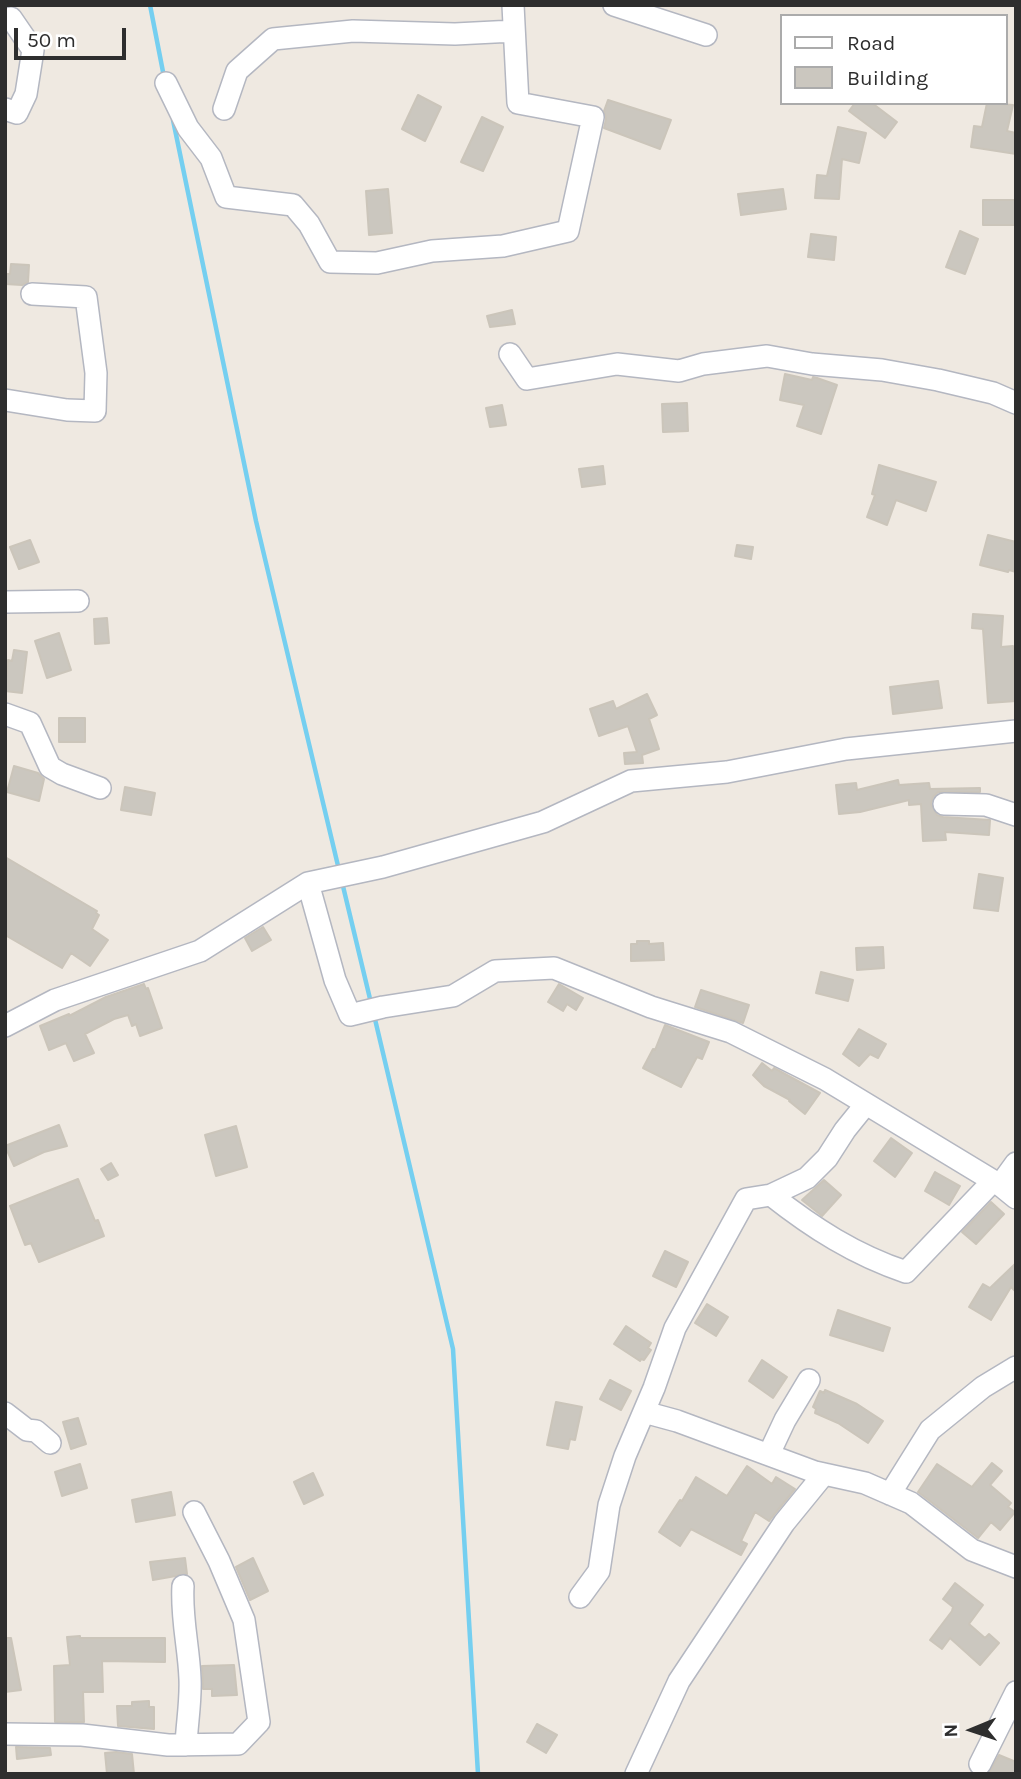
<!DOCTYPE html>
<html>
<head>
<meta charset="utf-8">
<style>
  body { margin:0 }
  #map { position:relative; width:1021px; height:1779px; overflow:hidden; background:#efe9e1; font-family:Karla,sans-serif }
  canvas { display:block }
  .frame { position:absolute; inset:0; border:7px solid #2e2e2e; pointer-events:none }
  .legend { position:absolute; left:780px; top:14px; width:228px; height:91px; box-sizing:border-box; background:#fff; border:2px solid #ababab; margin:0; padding:9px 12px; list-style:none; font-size:21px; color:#2e2e2e }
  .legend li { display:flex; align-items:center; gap:14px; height:35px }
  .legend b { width:35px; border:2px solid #ababab }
  .north { position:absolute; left:937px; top:1695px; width:70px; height:70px; -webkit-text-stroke:5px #fff; paint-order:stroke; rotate:268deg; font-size:19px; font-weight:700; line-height:28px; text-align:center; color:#2e2e2e }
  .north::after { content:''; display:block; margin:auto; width:24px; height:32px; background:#2e2e2e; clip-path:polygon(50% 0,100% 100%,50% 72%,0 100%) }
  .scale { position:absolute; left:14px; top:28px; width:112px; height:32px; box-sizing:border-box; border:4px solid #2e2e2e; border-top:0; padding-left:9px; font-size:21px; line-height:24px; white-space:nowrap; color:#2e2e2e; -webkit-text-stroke:5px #fff; paint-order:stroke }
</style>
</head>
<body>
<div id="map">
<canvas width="1021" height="1779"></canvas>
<div class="frame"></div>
<ul class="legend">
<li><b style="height:9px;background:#fff"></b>Road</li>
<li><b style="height:19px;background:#cbc7bf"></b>Building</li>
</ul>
<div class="north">N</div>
<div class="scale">50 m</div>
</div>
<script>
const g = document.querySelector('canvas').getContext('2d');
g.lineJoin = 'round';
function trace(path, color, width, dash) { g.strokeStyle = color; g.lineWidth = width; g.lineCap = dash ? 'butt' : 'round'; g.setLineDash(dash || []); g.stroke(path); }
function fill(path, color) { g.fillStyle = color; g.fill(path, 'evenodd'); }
trace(new Path2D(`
  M150 5 164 77
  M173 120 256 521 339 870
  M342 882 371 1003
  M374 1015 453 1349 478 1774`), '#75cff0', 4.5);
const building = new Path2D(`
  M418 95 441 107 425 141 402 129Z
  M608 100 671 120 660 149 604 128 606 119 604 111Z
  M855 103H872L897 122 885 138 849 111Z
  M987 103 1013 105 1007 131 1016 133V154L971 147 974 126 982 127Z
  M482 117 503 127 483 171 461 162Z
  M838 127 866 133 859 163 842 159 839 199 815 198 817 175 827 176Z
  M388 189 392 233 369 235 366 191Z
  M783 189 786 209 741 215 738 194Z
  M983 200H1016V225H983Z
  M960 231 978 239 965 274 946 267Z
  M811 234 836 237 834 260 808 257Z
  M11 264 29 265 28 282 22 285 5 284V274H10Z
  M512 310 515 324 490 327 487 316Z
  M785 374 812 380 813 377 817 378 837 385 821 434 797 426 804 405 780 400Z
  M687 403 688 431 663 432 662 404Z
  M502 405 506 425 490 427 486 408Z
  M879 465 936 482 926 511 896 500 887 525 867 517 875 495 872 494Z
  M603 466 605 484 582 487 579 469Z
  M988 535 1016 542V572L1009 570 1008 572 980 565Z
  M30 540 39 562 19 569 10 547Z
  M737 545 753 547 751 559 735 556Z
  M973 614 1003 616 1001 647 1013 646 1016 701 988 703 983 629 972 628Z
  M107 618 109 643 95 644 94 619Z
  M59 633 71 670 47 678 35 641Z
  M14 650 27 652 22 693 5 691 8 660 12 661Z
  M938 681 942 708 893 714 890 687Z
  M647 694 657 715 649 719 659 749 642 755 643 763 625 764 624 753 637 752 628 726 599 736 590 709 613 701 616 709Z
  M59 718H85V742H59Z
  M14 766 38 773 44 779 39 801 7 792Z
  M898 780 899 785 929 783 930 789 980 788V792H938L933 797 931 804 937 815 943 817 990 820 989 835 945 832 946 840 923 841 921 804 909 805V800L860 812 839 814 836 785 856 783 857 790Z
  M125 787 155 793 151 815 121 810Z
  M5 857 97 911 96 913 99 915 92 929 108 940 90 966 71 953 62 968 5 935Z
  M979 874 1003 878 998 911 974 908Z
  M263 927 271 940 252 951 245 938Z
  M637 941H649V944L663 943 664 960 631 961V944H637Z
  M883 947 884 968 857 970 856 948Z
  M821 972 853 980 848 1001 816 993Z
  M144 984 146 989 148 988 162 1028 140 1036 136 1024 132 1026 128 1015 114 1019 85 1034 94 1053 74 1061 66 1043 49 1050 40 1026 69 1014V1016L106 997Z
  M559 984 583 998 576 1010 567 1004 563 1011 548 1002Z
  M701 990 749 1005 743 1023 695 1007Z
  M665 1025 709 1042 702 1059 697 1057 681 1087 643 1068 653 1049 655 1050Z
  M859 1029 886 1044 878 1058 870 1054 859 1066 843 1054Z
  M762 1063 772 1071 774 1068 820 1093 805 1114 789 1101 790 1100 764 1086 753 1075Z
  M59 1125 67 1146 44 1152 14 1166 5 1146Z
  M236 1126 247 1167 216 1176 205 1135Z
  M891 1138 912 1153 895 1177 874 1161Z
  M111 1163 118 1175 108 1180 101 1169Z
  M935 1172 960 1186 949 1205 925 1191Z
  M78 1179 95 1221 98 1220 104 1236 39 1262 31 1243 25 1245 10 1206Z
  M824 1180 841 1195 822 1216 802 1200Z
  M991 1202 1004 1214 976 1244 962 1232Z
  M665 1251 688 1262 676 1287 653 1276Z
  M1016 1263V1292L1011 1287 991 1320 969 1307 983 1284 990 1288Z
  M707 1304 728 1317 716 1336 695 1323Z
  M838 1310 890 1328 883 1351 830 1335Z
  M626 1326 651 1343 648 1348 651 1350 644 1360 641 1359 640 1361 614 1344Z
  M762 1360 787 1377 773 1398 749 1381Z
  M610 1380 631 1391 621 1410 600 1399Z
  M825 1390 857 1404 883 1421 868 1443 838 1423 815 1413 816 1409 813 1407 820 1391 824 1393Z
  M556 1402 582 1407 575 1440 570 1439 568 1449 547 1445Z
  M78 1418 86 1444 71 1449 63 1422Z
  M992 1463 1002 1471 990 1485 1011 1503 1008 1507 1015 1512 1000 1530 991 1522 978 1538 918 1492 937 1464 972 1487Z
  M80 1464 87 1488 62 1496 55 1472Z
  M747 1466 772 1484 776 1477 795 1489 769 1521 755 1512 741 1541 747 1544 741 1555 691 1529 680 1546 659 1532 680 1500 682 1501 696 1477 727 1496Z
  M313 1473 323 1495 304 1504 294 1482Z
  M171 1492 175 1515 136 1522 132 1500Z
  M185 1558 187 1574 153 1580 150 1562Z
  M253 1558 268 1591 250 1600 236 1567Z
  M955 1583 983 1605 969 1624 985 1638 989 1634 999 1643 980 1665 950 1638 942 1649 930 1640 952 1611 953 1607 943 1599Z
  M80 1636V1638H165V1662L102 1661 103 1692H83L84 1722H55L54 1666 70 1665 67 1637Z
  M5 1638H11L21 1690 5 1692Z
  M234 1665 237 1695 212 1696V1689H203L202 1666Z
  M149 1701V1707H154V1729L118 1726 117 1706H132V1702Z
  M537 1724 557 1735 546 1753 527 1742Z
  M16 1747 50 1748 51 1755 17 1759Z
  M116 1752 132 1754 134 1774H107L105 1753Z
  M999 1755 1016 1762V1774H988Z`);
fill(building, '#cbc7bf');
trace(building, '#cbc5ba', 2);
const minor = new Path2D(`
  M614 5 706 35
  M166 83 188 128 211 158 226 197 293 205 309 224 330 262 377 263 432 251 503 246 568 231 593 117 518 103 513 5
  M5 109 17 113 26 94 33 50 11 18
  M224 109 237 71 273 39 353 31 455 34 514 31
  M510 354 527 379 617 364 679 371 703 364 767 356 812 364 882 370 938 380 993 393 1016 403
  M5 400 67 410 95 411 96 373 86 297 32 294
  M5 602 78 601
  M5 714 30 723 50 767 62 774 100 788
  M944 804 986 805 1016 815
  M308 883 335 980 350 1015 383 1007 453 996 495 971 554 968 651 1007 731 1032 825 1079 1000 1185 1016 1198
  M5 1026 55 1000 200 951 308 883 383 867 543 822 631 781 727 772 846 749 1016 731
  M1000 1185 1016 1163
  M771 1195C813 1228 855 1255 906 1272L993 1181
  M644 1412 677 1421 815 1472 865 1483 911 1503 972 1550 1016 1567
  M5 1413 27 1430 36 1431 50 1443
  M769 1454 785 1420 809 1380
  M890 1494 930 1430 983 1387 1016 1367
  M183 1586C181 1618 189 1648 190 1679 191 1701 187 1723 186 1745
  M580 1597 599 1571 609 1505 625 1456 654 1388 675 1328 746 1199 771 1195 807 1178 827 1158 845 1130 866 1104
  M5 1734 82 1735 168 1745 238 1744 259 1722 244 1620 219 1561 194 1512
  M980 1764 1016 1692
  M636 1774 679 1681 784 1523 824 1474`);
trace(minor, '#b4b7c1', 24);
trace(minor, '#fff', 21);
</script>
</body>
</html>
